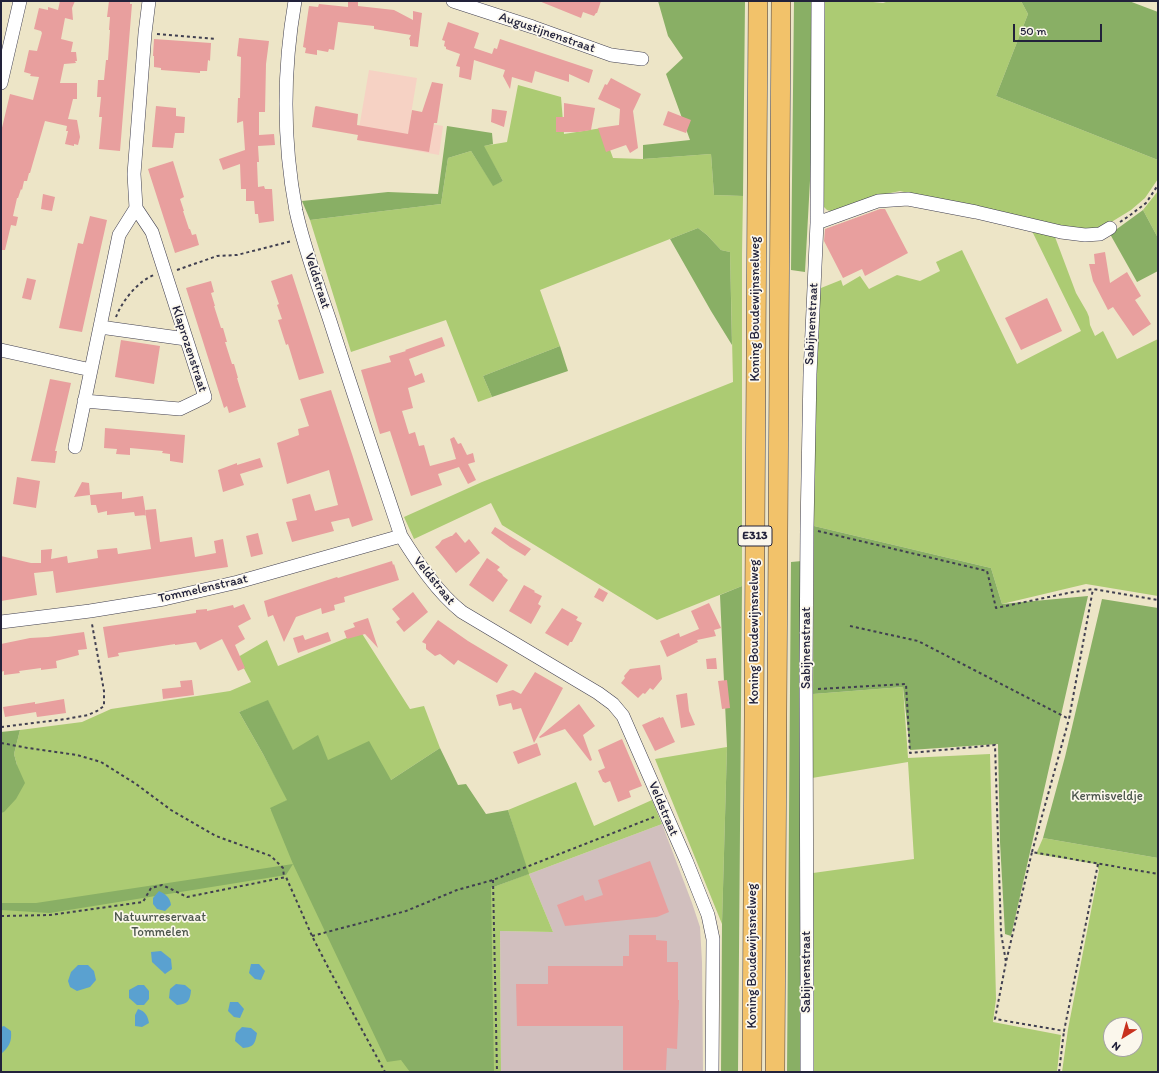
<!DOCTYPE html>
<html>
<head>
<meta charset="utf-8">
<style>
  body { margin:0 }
  #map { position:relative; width:1159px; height:1073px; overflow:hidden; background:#ede5c7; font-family:Itim,sans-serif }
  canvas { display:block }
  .frame { position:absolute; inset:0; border:2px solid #22223b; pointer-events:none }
  .north { position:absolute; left:1103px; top:1017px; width:40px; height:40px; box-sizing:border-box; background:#fbf7ec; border:1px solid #a4a2a5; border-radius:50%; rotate:217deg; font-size:11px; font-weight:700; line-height:16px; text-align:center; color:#22223b }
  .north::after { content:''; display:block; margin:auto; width:14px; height:18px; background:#c8321e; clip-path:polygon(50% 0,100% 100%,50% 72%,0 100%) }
  .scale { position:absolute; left:1013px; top:24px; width:89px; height:18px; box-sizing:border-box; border:2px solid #22223b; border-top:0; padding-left:5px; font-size:12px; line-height:14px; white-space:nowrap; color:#22223b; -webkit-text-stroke:3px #fbf7ec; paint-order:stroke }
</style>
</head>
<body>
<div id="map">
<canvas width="1159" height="1073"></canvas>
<div class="frame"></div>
<div class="north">N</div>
<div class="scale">50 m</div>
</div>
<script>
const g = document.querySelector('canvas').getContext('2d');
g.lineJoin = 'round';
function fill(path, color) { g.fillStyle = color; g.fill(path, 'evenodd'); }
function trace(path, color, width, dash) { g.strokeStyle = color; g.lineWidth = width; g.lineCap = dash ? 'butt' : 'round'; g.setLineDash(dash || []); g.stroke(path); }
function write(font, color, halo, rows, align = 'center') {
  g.font = font + ' Itim,sans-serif'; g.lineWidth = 3.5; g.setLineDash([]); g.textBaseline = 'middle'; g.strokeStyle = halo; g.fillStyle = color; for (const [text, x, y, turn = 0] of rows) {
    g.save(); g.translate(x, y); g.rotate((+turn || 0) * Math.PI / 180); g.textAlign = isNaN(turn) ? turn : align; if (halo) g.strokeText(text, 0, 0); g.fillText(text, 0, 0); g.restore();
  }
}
fill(new Path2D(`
  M369 70 417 78 410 120 443 126 439 155 357 140Z`), '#f6d2c4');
fill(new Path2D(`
  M662 824 692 903 700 927 702 962 703 1072H501L500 931 553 932 529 874Z`), '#d1bfbe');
fill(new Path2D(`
  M824 1H863L883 3 889 1H1021L1028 14 996 96 1158 160V179L1145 198 1131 210 1100 229 1064 230 900 191 881 195 834 212 827 210 822 205Z
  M518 85 561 97 564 134 602 128 613 158 643 159 711 154 714 195 743 196 742 254V586L657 620 502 525 491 503 414 539 404 517 482 482 733 382 730 252 721 250 707 235 698 228 540 290 560 346 483 376 492 397 478 402 446 320 351 352 310 220 441 204 448 158 471 151 493 185 503 181 483 146 507 142Z
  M1158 191V238L1143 210Z
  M1031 229 1055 237 1076 293 1087 312 1089 317 1090 325 1095 336 1103 331 1117 359 1158 339V596L1086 584 1002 604 991 568 814 526 815 301 817 291 821 288 841 280 843 286 860 276 869 289 897 275 920 281 940 271 936 262 962 250 1017 364 1081 331Z
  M361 632 410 709 424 706 440 748 391 780 328 760 293 751 268 701 239 712 263 754 288 800 270 809 491 946V888L528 874 508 810 576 782 594 826 652 800 662 824 529 874 553 932 500 931 501 1072H1V807L17 765 14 754 20 730 82 722 111 709 230 691 251 682 238 657 267 640 278 666Z
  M903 687 908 758 990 754 996 999 993 1022 1061 1035 1057 1072H812L813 873 914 859 908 762 812 778 813 694Z
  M727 747 722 924 655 759Z
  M1043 838 1158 858V1072H1062L1068 1029 1099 870 1096 864 1036 854ZM1111 1025H1135V1049H1111Z`), '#accb73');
fill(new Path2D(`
  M658 1H745L743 196 714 195 711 154 643 159V145L690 140 666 74 683 58 668 36Z
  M794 1H814L812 144 805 272 791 270Z
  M1021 1H1129L1158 12V160L996 96 1028 14Z
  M447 126 492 133 493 144 484 146 503 181 493 186 471 151 448 158 441 204 310 220 302 201 388 192 438 194Z
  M1143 210 1158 238V271L1137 282 1110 234Z
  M698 228 707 235 721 250 730 252 732 345 711 311 670 239Z
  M560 346 568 371 492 397 483 376Z
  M814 526 991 568 1002 604 1088 596 1011 936 1005 934 1000 842 998 744 910 750 903 687 813 694Z
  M802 561 800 1072H787L791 562Z
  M742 586 738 1072H721L722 924 727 747 720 595Z
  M1102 599 1158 608V858L1043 838 1065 757Z
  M268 700 293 750 318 735 328 760 369 741 391 780 440 748 458 785 466 784 486 814 508 810 529 874 491 888 494 1072H410L401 1060 387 1062 293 864 286 875 50 913 1 910V903H36L293 864 270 808 287 800 263 754 239 712Z
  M20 730 14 754 17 765 25 783 16 799 4 812 1 813V732Z`), '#89af65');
fill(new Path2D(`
  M159 891C166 894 170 898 171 905L165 911 157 909 153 904V898Z
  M161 951 171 959 172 969 165 974 152 962 151 952Z
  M251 964H259L265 971 261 980 255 979 249 973Z
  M78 965H88L94 971 96 980 90 987 77 991 70 987 68 981 71 972Z
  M176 984 185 985 191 990C190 1001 188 1004 177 1005L169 998 170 989Z
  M138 985H144L149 991V999L144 1005H137L129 998V990Z
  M230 1002H238L244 1009 240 1018 234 1017 228 1011Z
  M138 1009C145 1011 148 1016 149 1023L142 1027 135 1026V1015Z
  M4 1026 11 1031C12 1042 9 1047 1 1054V1027Z
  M242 1027 251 1028 257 1033C255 1044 254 1047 243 1048L235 1041 236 1033Z`), '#5aa1d0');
fill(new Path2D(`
  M60 1H75L72 8 73 20 65 18 61 39 73 42 71 52H76L77 61H75L76 63 64 64 60 83H77V99H73L68 119 77 120 80 137 78 145 74 144V146L65 144 68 131H66L67 126 45 121 30 173H29L27 181H24L22 190 21 189 18 198H17L13 216 18 217 16 226 11 225 5 250H1V132L10 94 33 100 39 77 30 76 31 74 24 72 29 50 37 51 42 33 41 31 34 29 39 8 48 10V7L58 10Z
  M109 1H130V4H132L120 151 99 149 102 117H99L101 97H97L98 80H104L106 60H108L110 30H109L110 17H107Z
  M348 1H358V6L394 10 413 20V11L422 13 418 47 410 46V40L409 39 411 35 374 29V26L338 22 334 50 329 49 328 52 317 50V55L305 53 306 48 303 47 309 6 318 7 319 4 348 7Z
  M539 1H601L597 13H596L594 16 583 12 581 18Z
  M448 22 479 33 474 48 492 54 494 48 497 49 500 39 593 70 589 83 569 74V82L535 71 532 83 512 77 510 89 503 76 505 70 474 60 471 80 459 77 460 67 456 66 460 54 446 49V47L444 46 445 41 442 40Z
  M239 38 269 41 266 64 265 112H259V135L274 134 275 145 258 146 259 162H257L258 187 264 186 265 189H272L274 221 259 223 258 214H255L254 201H246V189H241L240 164 223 170 219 159 245 150 243 121 237 123 238 98H240L241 57 237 56Z
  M154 39 211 43 210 61 208 60 207 71H200V73L161 70V68L154 67V56H153Z
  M611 78 641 94 633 111 638 148 630 153 626 145 606 152 598 128 619 125 620 109 598 99 605 84 607 85Z
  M432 82 443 84 437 123H434L429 152 357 140 358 135 312 127 315 107 316 106 358 114 357 125 408 134 412 110 422 112Z
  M564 103 595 108 591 130 578 132H556V117H564Z
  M156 106 176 108V116L185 117 184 133H175L173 148 152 147Z
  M492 109 507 111 504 127 491 122Z
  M668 111 691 120 686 133 663 125Z
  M173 161 184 197 180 199 184 211H183L189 229H190L192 235 196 234 199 245 175 253 148 169Z
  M43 194 55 197 52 211 41 209Z
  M880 209H885L908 253 865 276 862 269 843 278 824 241 825 229Z
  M90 216 107 220 82 332 59 328 78 243 83 244Z
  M1105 252 1110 283 1127 272 1141 296 1135 300 1151 324 1133 336 1113 307 1108 310 1093 281 1089 264H1095L1094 254Z
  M292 274 324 373 299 380 288 344 286 345 278 320 282 319 277 305 279 304 271 281Z
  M27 278 36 280 31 300 22 298Z
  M211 281 214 292 211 293 215 306H214L221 328H223L227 342H225L232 364H234L238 378H237L246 407 229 413 227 406 224 408 186 288Z
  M1047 298 1062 331 1021 350 1005 318Z
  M442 337 445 346 409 359 415 376 422 373 425 382 408 388 413 408 402 411 409 434 415 432 419 446 424 445 430 466 456 459 450 439 454 437 458 444 461 443 467 455 473 453 475 462 468 464 476 480 468 484 459 467 438 474 442 485 411 496 390 431 380 434 361 370 391 362 389 356 406 351 405 350Z
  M121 340 160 346 154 384 115 377Z
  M50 379 71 383 55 451H57L55 463 31 461Z
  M331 390 348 442 352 454 373 520 352 527 349 518 331 522 334 531 292 542 286 522 297 520 292 499 310 494 315 511 338 505 329 470 287 484 277 443 299 435 298 429 309 426 300 399Z
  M105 428 185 435 183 463 170 461V454L162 453 163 451 130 448V455L116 454 117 449 104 448Z
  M260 458 263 467 240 474 244 485 223 492 218 470 237 463V465Z
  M17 477 40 481 36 508 13 504Z
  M82 482 89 483 90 495 74 497Z
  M122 492V499L143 496 146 515 135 516 134 512 107 515V511L98 513 96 505H91L90 495Z
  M156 509 160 542 192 537 195 557 216 553 214 541 223 539 228 567 56 593 53 571 34 573 37 595 1 601V556L31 563H41V550L52 549 51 559 67 556 68 563 98 558 97 550 117 548 118 554 151 549 145 510Z
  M495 527 531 549 525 556 510 547 491 533Z
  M456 532 465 543 469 539 480 553 456 573 435 547 439 544 442 540 451 536H452Z
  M258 533 263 554 251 557 246 536Z
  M487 558 500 567 497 570 502 574 503 576 508 580 493 602 469 585Z
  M392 561 393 565 394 564 399 580 344 597 345 602 334 605 335 610 322 614 321 608 296 617 284 642 273 615 268 617 264 601 337 577 338 578Z
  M524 585 535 591 534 592 542 596 538 604 541 606 531 624 509 611Z
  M599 588 608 593 603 602 594 597Z
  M413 592 428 612 404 632 396 622 400 619 392 609Z
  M709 603 721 628 714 630 716 636 697 640 698 642 667 657 660 641 679 633 680 637 699 629 691 611Z
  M244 604 251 619 238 626 245 639 235 645 245 668 238 671 222 639 200 650 196 642 175 645V644L118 653 119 656 108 658 103 627 196 613V610L207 609V611L233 605 234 608Z
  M562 608 578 617 576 620 582 623 572 642H570L568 646 545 633Z
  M368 618 378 648 365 634 347 639 344 631 355 627 353 623Z
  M438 620 468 641 508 665 497 683 458 660 454 665 440 654 435 656 426 649V644L422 642Z
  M84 632 87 649 78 650 79 655 56 661 57 668 41 670V668L19 671 20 673 4 675V671L1 672V644L30 638 48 637Z
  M328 632 331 641 298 653 293 638 303 635 305 640Z
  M716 658 717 669H707L706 659Z
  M660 665 662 679 653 690 650 688 645 694 643 693 638 698 621 683 625 678 624 676 630 669Z
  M535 672 563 688 534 743 521 708 513 710 511 703 499 706 496 695 513 690 521 694Z
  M192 680 194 695 163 699 162 689 181 687 180 681Z
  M727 680 730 708 722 709 718 681Z
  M687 693 689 711 695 725 681 728 676 695Z
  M64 699 66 713 37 717 36 712 5 717 3 707 35 702V704Z
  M579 704 595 726 583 735 592 760 590 761 565 729 540 738 539 737Z
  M660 717V718L663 717 675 742 655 751 642 725Z
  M622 739 642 786 629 791 631 797 618 802 610 781 605 783 604 782H603L598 771 605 768 598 750Z
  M537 743 541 755 518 764 513 752Z
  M650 861 669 912 657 917 565 926 557 905 583 895 585 901 603 895 598 880Z
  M629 935H656V940L667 941V962H678V1000H679L677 1049 667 1048 666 1070H623V1026H517L516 984H548V966H623V956H629Z`), '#e89f9e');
const minor = new Path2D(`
  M295 1C283 70 283 142 296 211 304 248 318 285 330 321 353 393 377 464 401 536 418 563 437 592 462 612L598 693 613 704 623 716 686 860 708 915 713 939 712 1072
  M453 1 533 27 611 55 642 59
  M1 83 20 1
  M817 223 878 201 908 199 976 212 1061 232 1085 235 1100 234 1110 228
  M100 327 186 339
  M1 350 91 370
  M84 401 180 409 205 397 152 232 136 208 134 174 145 33 149 1
  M75 447 119 235 136 208
  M1 622 90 611 164 599 238 582 401 536
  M807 1072V996L806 677 807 528 810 374 817 223 818 1`);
const highway = new Path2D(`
  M752 1072 758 1
  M775 1072 781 1`);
trace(minor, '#403f50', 14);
trace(highway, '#403f50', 20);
trace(new Path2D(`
  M157 34 216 39
  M1120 222 1129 216 1146 203 1158 185
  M177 270 217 256 237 255 292 241
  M116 317C122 301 138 281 154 275
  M818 531 987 571 996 608 1068 593 1093 589 1158 600
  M850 626 918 641 1069 719 1093 589
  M818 689 906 684 910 753 995 745 1001 933 1006 962
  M1 727 66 719 88 715 97 711 104 706V691L92 624
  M1 743 28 748 77 755 101 762 136 784 171 810 216 836 271 856 283 868 284 877
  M1032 852 1069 719
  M1098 864 1064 1031 995 1019 1006 962 1032 852 1158 874
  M493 880 497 1072
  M1 916 50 915 143 902 151 888 162 885 173 890 187 897 286 877 312 936 330 971 385 1072
  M312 936 406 911 457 890 493 880 654 817
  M1059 1072 1064 1031`), '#403f50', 2, [3, 3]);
trace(minor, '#fff', 13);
trace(highway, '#f2c26a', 19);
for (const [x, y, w] of [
  [755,536,34]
]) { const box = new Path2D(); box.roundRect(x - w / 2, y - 10, w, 20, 3); g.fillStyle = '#fbf7ec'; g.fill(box); trace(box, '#22223b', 1); }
write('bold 12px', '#22223b', null, [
  ["E313",755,536]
]);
write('13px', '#22223b', '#fbf7ec', [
  ["Augustijnenstraat",547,33,19],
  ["Veldstraat",317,281,72],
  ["Koning Boudewijnsnelweg",756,309,-90],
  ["Sabijnenstraat",812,324,-87],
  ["Klaprozenstraat",189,349,72],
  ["Veldstraat",434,581,51],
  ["Tommelenstraat",203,589,-13],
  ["Koning Boudewijnsnelweg",755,632,-90],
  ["Sabijnenstraat",807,648,-90],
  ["Veldstraat",663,809,67],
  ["Koning Boudewijnsnelweg",753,956,-90],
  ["Sabijnenstraat",807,972,-90]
]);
write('13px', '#4b554c', '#fbf7ec', [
  ["Kermisveldje",1107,797],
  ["Natuurreservaat",160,918],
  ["Tommelen",160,933]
]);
</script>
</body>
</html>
